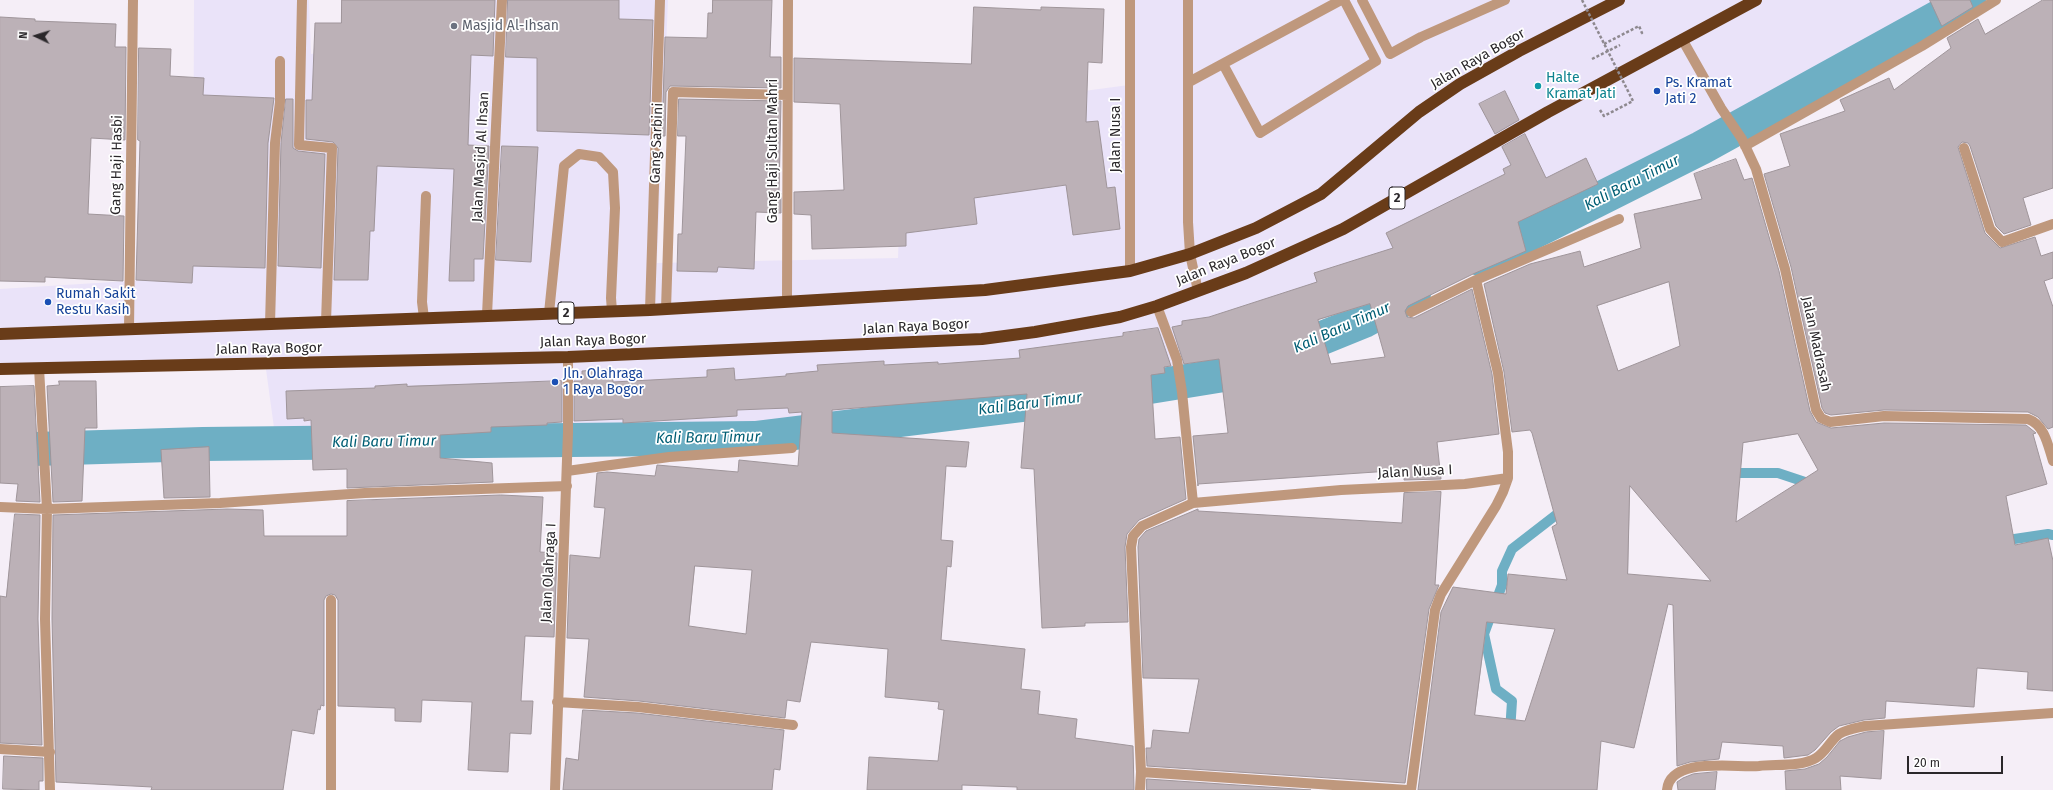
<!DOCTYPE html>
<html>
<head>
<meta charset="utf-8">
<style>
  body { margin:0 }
  #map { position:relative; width:2053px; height:790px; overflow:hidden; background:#f5eef7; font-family:"Fira Sans",sans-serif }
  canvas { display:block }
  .north { position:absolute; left:16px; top:16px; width:40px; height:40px; -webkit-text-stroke:3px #fff; paint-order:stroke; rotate:274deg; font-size:11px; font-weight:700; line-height:16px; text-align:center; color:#2a272a }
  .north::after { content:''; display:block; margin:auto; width:14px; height:18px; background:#2a272a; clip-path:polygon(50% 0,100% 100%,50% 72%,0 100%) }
  .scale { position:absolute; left:1907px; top:756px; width:96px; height:18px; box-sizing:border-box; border:2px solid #2a272a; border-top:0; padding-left:5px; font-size:12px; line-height:14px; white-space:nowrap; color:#2a272a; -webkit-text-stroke:3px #fff; paint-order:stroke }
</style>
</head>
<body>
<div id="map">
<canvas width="2053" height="790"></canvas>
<div class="north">N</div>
<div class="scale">20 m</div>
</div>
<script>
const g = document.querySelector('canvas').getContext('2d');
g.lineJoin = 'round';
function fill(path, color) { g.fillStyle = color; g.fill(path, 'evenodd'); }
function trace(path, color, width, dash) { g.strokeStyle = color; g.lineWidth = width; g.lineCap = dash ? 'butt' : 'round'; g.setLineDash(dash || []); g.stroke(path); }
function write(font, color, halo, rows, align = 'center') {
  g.font = font + ' "Fira Sans",sans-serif'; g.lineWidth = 3.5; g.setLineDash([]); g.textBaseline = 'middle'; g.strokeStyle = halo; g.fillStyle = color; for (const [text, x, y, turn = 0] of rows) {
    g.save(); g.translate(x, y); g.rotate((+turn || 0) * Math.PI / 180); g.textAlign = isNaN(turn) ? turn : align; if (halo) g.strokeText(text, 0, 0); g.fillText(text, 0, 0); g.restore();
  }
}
fill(new Path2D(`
  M194 0H309L311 54 391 42 394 0H668L657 263 898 258 903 115 1129 85 1130 0H1981L1157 396 441 449 278 457 265 362 0 373V289L193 277Z`), '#eae3f9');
trace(new Path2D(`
  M1728 473H1778L1811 484 1813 487
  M2001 541 2048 534 2053 535
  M1510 732 1512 701 1496 689 1484 634 1502 585V571L1512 549 1565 508`), '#6eafc4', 10);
trace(new Path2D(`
  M1480 259 1701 148 1969 0
  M0 450 203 444 755 438 1088 397 1236 373 1364 321 1414 294`), '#6eafc4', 34);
const building = new Path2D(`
  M342 0H495L493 56 471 55 468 145 489 146 483 259H474V281H449L454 169 377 166 374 231H370L368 280H334L338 148 333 142 306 139V100H312L315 23H341Z
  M508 0H619V19L653 20 649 135 537 131V58L506 57Z
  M713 0H772L770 57H781V88L670 86 666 92 665 136H662L665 37 707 38 708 13H712Z
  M1930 0H1970L1973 7 1942 26Z
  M2043 0H2053V188L2023 198 2031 225 2004 234 1996 226 1970 146 1968 143 1962 142 1958 147 1985 233 2000 248 2035 237 2041 256 2053 252V278L2044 281 2053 307V427L2048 429 2038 417 2028 412 1884 410 1831 415 1825 413 1822 408 1791 267 1764 174 1790 166 1780 134 1845 111 1840 100 1889 78 1894 90 1951 48 1947 38 1978 19 1985 34Z
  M974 7 1041 10V7L1104 9 1102 63 1088 62 1086 122 1098 121 1107 188 1115 187 1120 229 1073 235 1066 185 974 198 977 224 906 233V246L812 249 811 215 794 214V192L844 190 840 104 794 102V58L971 64Z
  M0 17 35 19V21L116 24 115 47H126L125 140 91 138 88 214 124 216 123 281 45 277V282L0 281Z
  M139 48 171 49 170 76 204 78 203 95 274 98 268 143 265 268 193 266 192 283 136 280 140 141 138 140Z
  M1505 91 1519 120 1495 134 1479 104Z
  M286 99H293V148L298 151 325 154 321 268 278 266 281 143Z
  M679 99 781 101 779 193H781V213L756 212 754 269 718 267 717 272 677 271 678 234H682L686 136H678Z
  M1525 134 1546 178 1586 158 1598 184 1518 222 1526 251 1473 274 1408 306 1405 311 1407 317 1414 318 1472 289 1492 374 1499 434 1437 442 1441 479 1404 480 1405 470 1198 484V486L1193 436 1228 433 1219 359 1184 364 1172 327 1182 325V321L1209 317 1317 282 1314 273 1393 248 1386 233 1505 174 1503 169 1511 165 1502 147ZM1370 304 1385 357 1331 364 1318 320Z
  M502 146 538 147 531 262 496 260Z
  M1736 159 1744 180 1752 178 1779 271 1810 411 1816 422 1831 428 1884 423 2026 425 2036 433 2033 434 2047 484 2006 496 2015 545 2048 538 2053 561V691L2027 689 2028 672 1977 668 1974 707 1886 701 1885 718 1864 720 1839 726 1831 732 1815 750 1808 755 1784 758 1783 746 1722 742 1719 759 1690 762 1677 766 1673 605 1668 604 1634 748 1601 741 1597 790H1418L1441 612 1453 587 1506 594 1508 574 1567 580 1552 527 1557 524 1532 433 1530 430 1512 432 1504 372 1484 284 1530 264 1580 251 1584 267 1641 248 1634 214 1702 199 1694 174ZM1669 282 1680 346 1618 371 1597 306ZM1798 434 1818 470 1736 522 1743 443ZM1630 486 1711 581 1628 574ZM1487 622 1555 629 1525 721 1475 715Z
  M1158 328 1171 366 1164 367 1165 373 1151 375 1155 439 1180 437 1186 499 1139 520 1127 534 1125 547 1128 622 1085 623V626L1042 628 1034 469 1021 468 1027 394 832 410V433L969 442 966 467 946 466 941 540 953 541 951 567 947 566 941 640 1025 649 1021 689 1040 691 1038 714 1077 719 1075 738 1133 746 1134 790H1017V787L962 785V790H867L869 757 938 761 944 710 938 709 939 702 885 697 888 649 811 642 800 702 787 700 785 718 639 701 584 697 589 639 567 638 570 555 600 558 605 508 594 507 597 473 607 472 655 476 657 465 738 472 739 460 798 466 802 412 789 413 788 408 737 410V416L623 423V419L574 421V381H582V371L612 369 613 382 707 377V370L734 368 735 380 786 376V374L818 371 817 365 884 361V365L938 362V364L1020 358 1019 350 1123 336V333ZM695 566 752 570 746 634 689 626Z
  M59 381H96L97 428H85L82 501 53 502 47 386 59 385Z
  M562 381V422L547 423V425L491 427V432L440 435V458L492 463 493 482 347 488V469L313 470 311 420 304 421V418L287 419 286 391 375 388V386L407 384V386Z
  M34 386 40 502 16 501 18 484 0 483V387Z
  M209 447 210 497 164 498 161 450Z
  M1441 492 1435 585H1439L1429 609 1405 783 1147 766 1146 748H1151L1153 730 1189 733 1199 679 1143 678 1138 547 1139 539 1146 531 1198 509V511L1402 523 1404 493Z
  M501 495 543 497 540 552 557 553 554 637 525 636 521 701H533L531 734 510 733 508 772 468 770 472 702 422 700 421 722 395 721V708L338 706V600L335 595 331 594 326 596 324 600V706L321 705 320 710 318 709 314 734 292 730 283 790H151L152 787 56 782 52 619 53 515 227 509 263 510 264 536H347V501Z
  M15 514 40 515 38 619 42 745 0 743V596L6 597Z
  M583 710 637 713 784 730 780 770 774 769 772 790H563L566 758 578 760Z
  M1884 731 1881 779 1840 776 1841 790H1786L1785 771 1805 769 1819 764 1827 757 1840 741 1848 737 1866 732Z
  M4 756 43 758V781H39V790L3 789Z
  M1717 772 1715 790H1678L1677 782 1683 778 1693 774Z
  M1147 779 1311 790H1147Z`);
fill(building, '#bcb1b7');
trace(building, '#9f959a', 1);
trace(new Path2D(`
  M1604 44 1639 26 1642 33 1640 34
  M1592 59 1620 45
  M1600 110 1604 116 1633 101`), '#8e898f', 2.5, [3, 2]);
trace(new Path2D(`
  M302 0 299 145 332 148 326 322
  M1188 0V222L1190 254 1198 291
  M1362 0 1390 54 1421 37 1505 0
  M1682 39 1721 108 1742 139 1756 169 1785 269 1816 410 1821 418 1830 422 1884 416 2028 419C2045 425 2048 446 2053 461
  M1223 64 1260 133 1376 61 1344 0
  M1189 82 1341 0
  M1745 146 1922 46 1996 0
  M1964 148 1990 229 2002 242 2053 224
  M1130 271V0
  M787 302 788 0
  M1157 306 1177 360 1182 392 1193 503
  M666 309 673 92 787 95
  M650 310 660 0
  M1411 312 1476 280 1619 219
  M549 313 564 166 579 154 599 157 613 172 615 208 611 298 612 311
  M487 315 502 0
  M424 318 422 302 426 196
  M270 324 275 143 280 102V61
  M129 330 133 0
  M39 368 47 509 45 619 50 790
  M567 471 669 457 792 448
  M0 507 47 509 220 503 365 493 567 486
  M557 702 638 707 793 725
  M0 749 50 752
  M1141 772 1407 790
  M331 790V600
  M555 790 568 432V357
  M1140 790 1141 772 1131 547 1133 536 1142 526 1193 503 1341 490 1465 484 1508 478
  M1411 790 1435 610 1441 594 1496 506 1503 492 1508 478V452L1498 373 1476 280
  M1667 790C1670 756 1735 768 1759 766 1776 764 1801 767 1816 758 1826 752 1830 741 1839 734 1847 729 1856 728 1865 726L2053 713`), '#bf987d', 10);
trace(new Path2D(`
  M0 334 650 310 985 290 1130 271 1190 254 1256 228 1321 194 1419 112 1460 84 1519 51 1619 0
  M0 369 568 357 982 339 1035 332 1120 317 1157 306 1246 273 1343 229 1548 112 1756 0`), '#693c19', 12);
trace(new Path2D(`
  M1582 0 1633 101`), '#8e898f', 2.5, [3, 2]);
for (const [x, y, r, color] of [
  [454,26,4,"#6b7280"],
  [1538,86,4,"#0f9aa8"],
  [1657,91,4,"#1a4fb4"],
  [48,302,4,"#1a4fb4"],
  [555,382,4,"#1a4fb4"]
]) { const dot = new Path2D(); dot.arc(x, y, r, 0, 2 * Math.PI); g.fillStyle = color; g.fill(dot); trace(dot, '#fff', 1.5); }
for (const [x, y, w] of [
  [1397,198,16],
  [566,313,16]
]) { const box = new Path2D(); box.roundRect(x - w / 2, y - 11, w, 22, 3); g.fillStyle = '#fff'; g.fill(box); trace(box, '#2a272a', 1); }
write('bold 13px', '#2a272a', null, [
  ["2",1397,198],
  ["2",566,313]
]);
write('14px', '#5b616d', '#fff', [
  ["Masjid Al-Ihsan",462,26]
], 'left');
write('14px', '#2a272a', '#fff', [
  ["Jalan Raya Bogor",1478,59,-30],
  ["Jalan Nusa I",1116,135,-90],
  ["Gang Sarbini",657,143,-88],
  ["Gang Haji Sultan Mahri",773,151,-90],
  ["Jalan Masjid Al Ihsan",481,157,-87],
  ["Gang Haji Hasbi",117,165,-89],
  ["Jalan Raya Bogor",1226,262,-22],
  ["Jalan Raya Bogor",916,327,-3],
  ["Jalan Raya Bogor",593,341,-2],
  ["Jalan Madrasah",1816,344,78],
  ["Jalan Raya Bogor",269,349,-1],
  ["Jalan Nusa I",1415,472,-3],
  ["Jalan Olahraga I",549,573,-87]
]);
write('14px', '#0d838f', '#fff', [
  ["Halte",1546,78],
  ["Kramat Jati",1546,94]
], 'left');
write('14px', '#164399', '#fff', [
  ["Ps. Kramat",1665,83],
  ["Jati 2",1665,99],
  ["Rumah Sakit",56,294],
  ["Restu Kasih",56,310],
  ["Jln. Olahraga",563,374],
  ["1 Raya Bogor",563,390]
], 'left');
write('italic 15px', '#005e74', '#fff', [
  ["Kali Baru Timur",1632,183,-27],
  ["Kali Baru Timur",1342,328,-24],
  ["Kali Baru Timur",1030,404,-7],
  ["Kali Baru Timur",708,438,-1],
  ["Kali Baru Timur",384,442,-1]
]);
</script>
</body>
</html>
